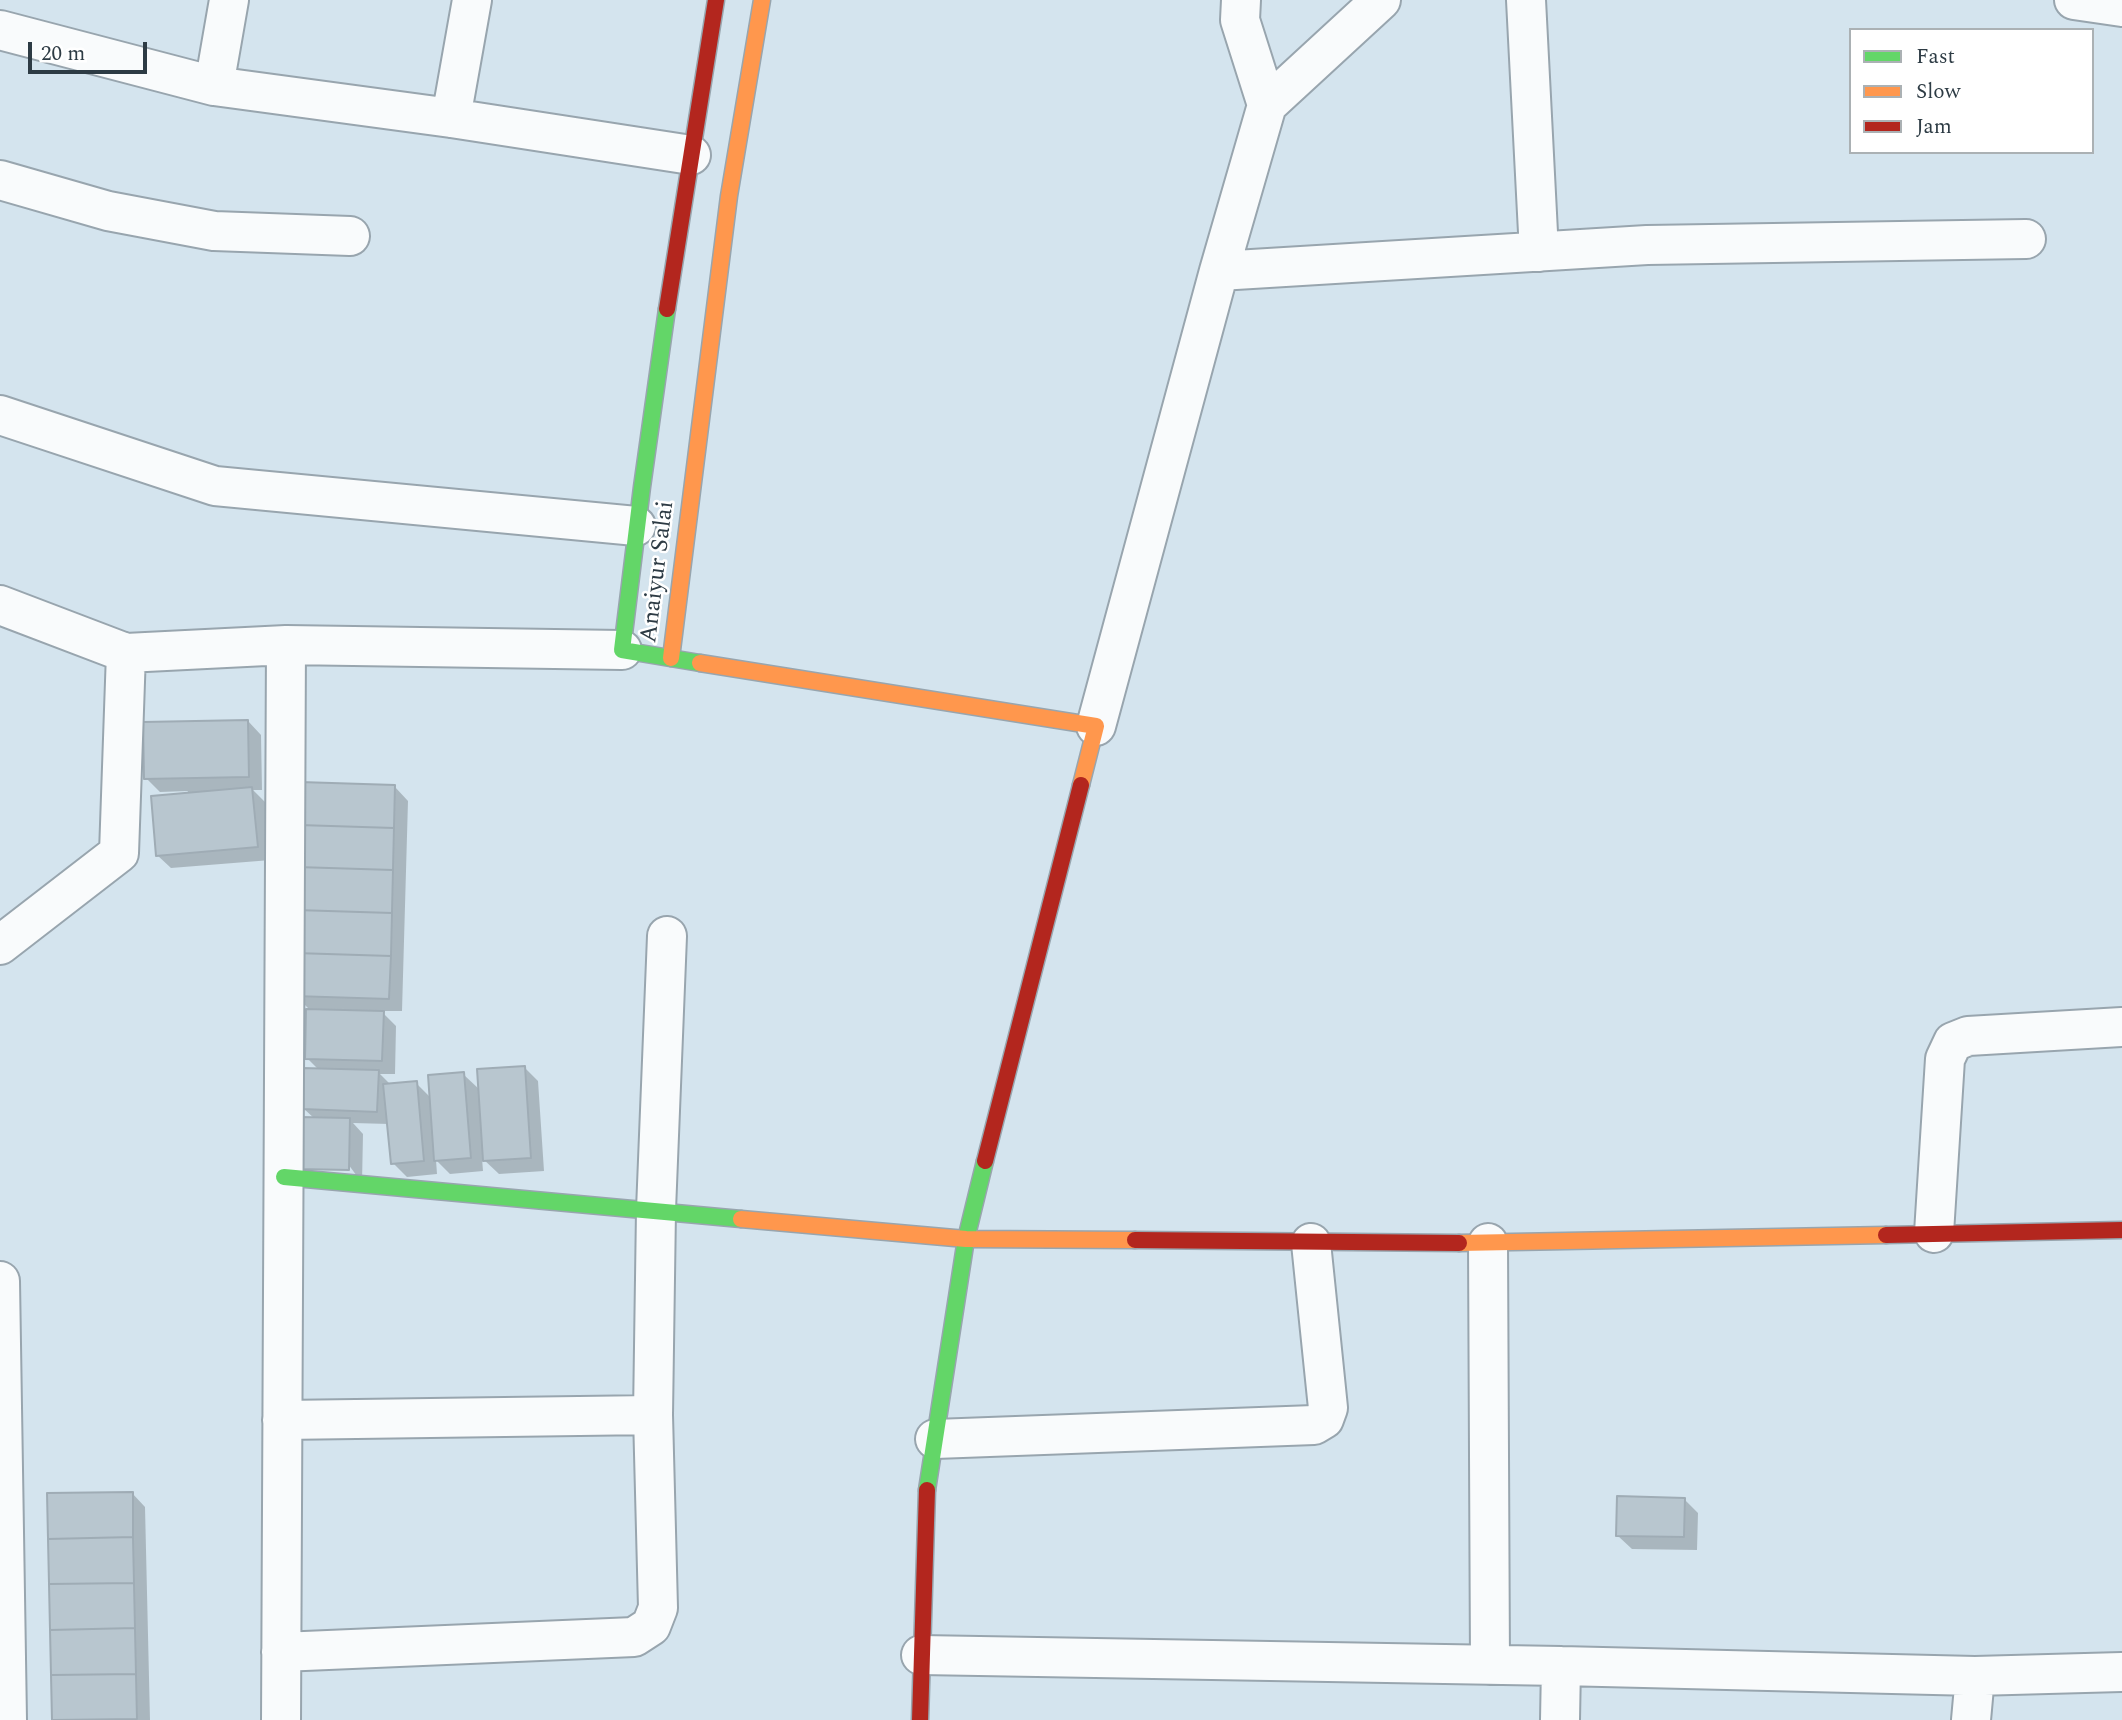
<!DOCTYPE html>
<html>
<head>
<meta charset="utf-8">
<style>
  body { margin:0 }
  #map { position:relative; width:2122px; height:1720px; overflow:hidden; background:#d4e4ee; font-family:Spectral,serif }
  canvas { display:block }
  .legend { position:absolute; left:1849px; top:28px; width:245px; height:126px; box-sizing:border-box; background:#fff; border:2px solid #abb1b4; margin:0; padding:9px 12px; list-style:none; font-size:21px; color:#2d3b44 }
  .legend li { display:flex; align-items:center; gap:14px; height:35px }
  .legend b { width:35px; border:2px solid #abb1b4 }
  .scale { position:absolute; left:28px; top:42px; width:119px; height:32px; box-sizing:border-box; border:4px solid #2d3b44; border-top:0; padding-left:9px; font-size:21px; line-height:24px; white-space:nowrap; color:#2d3b44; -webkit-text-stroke:5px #fff; paint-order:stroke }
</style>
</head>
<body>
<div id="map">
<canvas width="2122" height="1720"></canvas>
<ul class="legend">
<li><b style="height:9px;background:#63d668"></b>Fast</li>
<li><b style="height:9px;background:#ff974d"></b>Slow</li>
<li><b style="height:9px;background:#b3261e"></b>Jam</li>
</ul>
<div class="scale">20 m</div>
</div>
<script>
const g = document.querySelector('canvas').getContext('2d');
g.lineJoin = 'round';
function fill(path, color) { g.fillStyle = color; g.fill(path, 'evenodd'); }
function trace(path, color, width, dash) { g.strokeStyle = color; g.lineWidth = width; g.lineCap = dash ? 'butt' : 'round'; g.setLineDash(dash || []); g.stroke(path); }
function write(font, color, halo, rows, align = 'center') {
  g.font = font + ' Spectral,serif'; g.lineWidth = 5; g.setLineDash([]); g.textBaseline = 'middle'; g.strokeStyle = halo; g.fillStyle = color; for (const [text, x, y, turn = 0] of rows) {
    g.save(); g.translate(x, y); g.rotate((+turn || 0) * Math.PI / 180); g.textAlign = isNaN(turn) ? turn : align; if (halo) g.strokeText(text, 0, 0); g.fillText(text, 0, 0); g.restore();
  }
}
fill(new Path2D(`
  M248 721 261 735 262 790H253L265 802 271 860 171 868 157 855 188 791 160 792 146 778Z
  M395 787 408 801 402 1011H381L396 1026 395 1074H380L391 1085 416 1083 431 1098 463 1074 480 1090 524 1067 538 1081 544 1171 499 1174 482 1158 483 1171 450 1174 436 1160 437 1174 407 1177 393 1163 389 1124 353 1123 363 1134 362 1183 315 1119 303 1108 319 1070 307 1058 308 1008 295 995Z
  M132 1493 145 1507 150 1720H54L49 1495Z
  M1684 1499 1698 1513 1697 1550 1632 1549 1618 1536Z`), '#0003');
const building = new Path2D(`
  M248 720 249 777 144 779 143 722Z
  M300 782 395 785 394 828 299 825Z
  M252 787 258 847 156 856 151 796Z
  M299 825 394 828 393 870 297 867Z
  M297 867 393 870 392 913 296 910Z
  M296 910 392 913 391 956 295 953Z
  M295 953 391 956 389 999 293 996Z
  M306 1009 384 1011 382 1061 305 1059Z
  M525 1066 531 1158 483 1161 477 1069Z
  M302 1068 379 1070 377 1112 302 1109Z
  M464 1072 471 1158 434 1161 428 1075Z
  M417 1081 424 1161 391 1164 383 1084Z
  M300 1117 350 1118 349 1170 298 1169Z
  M133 1492V1537L48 1539 47 1493Z
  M1617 1496 1685 1498 1684 1537 1616 1536Z
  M133 1537 134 1583 49 1584 48 1539Z
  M134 1583 135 1628 50 1630 49 1584Z
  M135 1628 136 1674 51 1675 50 1630Z
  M136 1674 137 1719 52 1720 51 1675Z`);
fill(building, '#b8c6cf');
trace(building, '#9facb5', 2);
const street = new Path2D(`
  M1241 0 1240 20 1267 105
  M1526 0 1539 252
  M2074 0 2122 7
  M0 30 214 86 451 118 691 155
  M214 86 229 0
  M451 118 472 0
  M0 180 108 211 214 231 350 236
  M1219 271 1647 245 2026 239
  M0 415 215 486 636 526
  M0 605 126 653
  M1096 726 1219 271 1267 105 1381 0
  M0 945 119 853 126 653 286 645 622 650
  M1934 1233 1945 1059 1953 1042 1968 1036 2122 1027
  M1488 1243 1490 1665
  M0 1281 7 1720
  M282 1420 653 1415
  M935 1439 1314 1425 1324 1419 1328 1408 1311 1243
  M281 1652 634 1637 651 1626 658 1608 653 1415 656 1210 667 936
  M921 1655 1561 1666 1975 1676 2122 1672
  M281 1720 286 645
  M1560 1720 1561 1666
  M1971 1720 1975 1676`);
const fast = new Path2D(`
  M667 309 642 487 622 650 700 663
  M284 1177 741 1219
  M927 1490 966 1239 985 1161`);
const slow = new Path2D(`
  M671 658 729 196 762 0
  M700 663 1096 726 1081 785
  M741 1219 966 1239 1135 1240
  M1459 1243 1886 1235`);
const jam = new Path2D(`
  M667 309 716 0
  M985 1161 1081 785
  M1886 1235 2122 1230
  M1135 1240 1459 1243
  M920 1720 927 1490`);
trace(street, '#98a5ae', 42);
trace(fast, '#98a5ae', 19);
trace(slow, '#98a5ae', 19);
trace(jam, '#98a5ae', 19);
trace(street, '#f9fbfc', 38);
trace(fast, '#63d668', 16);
trace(slow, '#ff974d', 16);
trace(jam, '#b3261e', 16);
write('24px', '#2d3b44', '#fff', [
  ["Anaiyur Salai",659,572,-83]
]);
</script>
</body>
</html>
